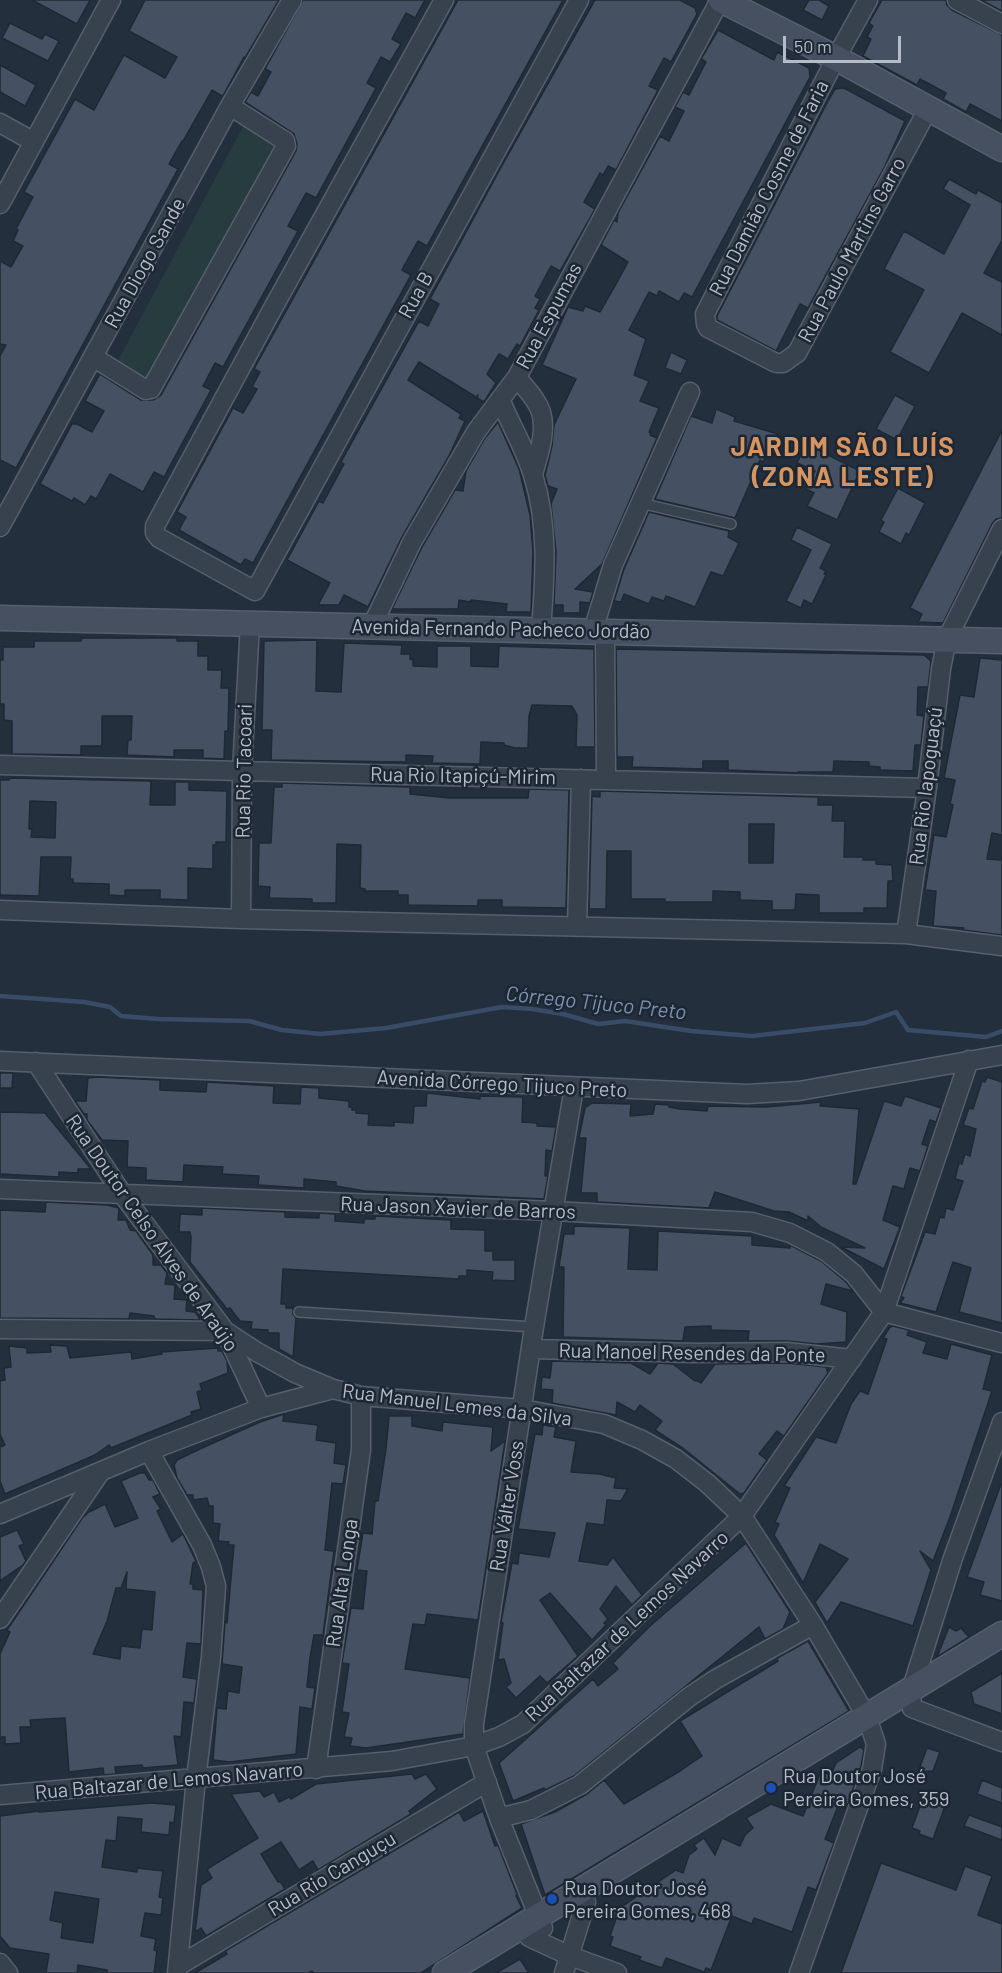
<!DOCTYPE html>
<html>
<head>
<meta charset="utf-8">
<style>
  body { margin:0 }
  #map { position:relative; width:1002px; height:1973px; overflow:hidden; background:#242f3e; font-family:Barlow,sans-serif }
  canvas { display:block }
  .scale { position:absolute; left:783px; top:36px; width:118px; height:27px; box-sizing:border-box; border:3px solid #b4bcc9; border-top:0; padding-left:8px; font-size:18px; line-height:21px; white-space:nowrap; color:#b4bcc9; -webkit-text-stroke:4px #1d2633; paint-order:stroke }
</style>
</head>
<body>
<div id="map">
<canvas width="1002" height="1973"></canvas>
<div class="scale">50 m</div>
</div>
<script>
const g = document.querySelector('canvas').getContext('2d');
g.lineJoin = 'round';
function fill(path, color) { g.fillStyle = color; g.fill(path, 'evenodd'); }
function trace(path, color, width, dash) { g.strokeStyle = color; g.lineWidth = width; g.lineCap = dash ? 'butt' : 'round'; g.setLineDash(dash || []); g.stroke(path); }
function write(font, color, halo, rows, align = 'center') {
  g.font = font + ' Barlow,sans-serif'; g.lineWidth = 5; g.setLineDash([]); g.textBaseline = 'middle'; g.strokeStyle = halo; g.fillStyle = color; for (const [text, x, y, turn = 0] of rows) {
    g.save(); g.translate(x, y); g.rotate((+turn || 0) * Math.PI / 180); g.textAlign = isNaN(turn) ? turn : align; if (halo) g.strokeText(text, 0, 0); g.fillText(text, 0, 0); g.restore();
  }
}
fill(new Path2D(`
  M246 121 282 143 150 385 115 366Z`), '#263c3f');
trace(new Path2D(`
  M0 996 84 1002 110 1007 121 1016 158 1019 249 1021 282 1030 320 1034 386 1028 502 1007 532 1009 563 1014 598 1024 625 1021 691 1031 752 1036 865 1023 896 1012 908 1030 986 1037 1002 1031`), '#394c67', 4.5);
const building = new Path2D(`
  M32 0H90L77 24Z
  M145 0H279L245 58 244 57 224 94 222 96 212 90 183 141H182L169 164 178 169 16 468 0 460V356L6 345 0 344V261L11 267 23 246 13 241 18 230 16 229 33 197 24 192 75 99 94 110 124 55 165 78 177 57 129 31Z
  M303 0H425L415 18 406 13 392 39 401 44 390 62 381 57 367 83 376 88 316 198 306 193 288 226 298 231 223 367 215 363 203 386 211 390 164 477 154 472 143 492 110 474 96 499 91 496 85 505 74 498 72 501 40 484 72 424H77L92 432 104 411 85 401 100 374 141 400H153L161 395 296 151 297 144 294 134 245 102 251 92 258 96 271 72 265 69Z
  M458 0H563L427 246 418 241 404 266 402 270 411 275 253 563 245 559 241 565 179 530 186 517 177 512 233 408 243 413 257 389 252 387 260 372 254 369Z
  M595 0H680L695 8 697 14 671 62 664 58 649 86 658 90 616 170 608 166 603 175 600 173 584 202 595 209 560 271 551 266 535 296 540 299 535 308 539 310 520 346 517 344 508 359 499 354 487 374 496 383 484 402 477 398 478 395 476 397 419 362 408 380 461 414 459 418 465 421 449 456 402 537 368 607 344 595 339 605H318L330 583 287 560 319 501 323 503 344 464 341 462 419 321 428 326 439 304 430 299 499 171Z
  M809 0H819L829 6 822 20 803 10Z
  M882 0H946L947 5 952 10 1002 35V121L970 104 966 112 943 99 946 93 920 79 917 85 863 56 871 39 867 37 873 26 869 23Z
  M981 0H1002V11Z
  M10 23 42 39 45 34 59 41 48 61 2 38Z
  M718 30 774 60 777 52 809 68 810 77 692 297 684 293 679 302 659 291 657 296 649 292 629 330 646 339 634 375 649 381 640 401 659 408 649 432 651 433 650 435 657 438 602 564 575 589 593 592 590 603 580 602V613H563V605H554L556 552 551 504 557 489 548 486 545 475 552 446 554 425 576 379 542 365 568 307 583 311 585 306 600 312 615 286 628 262 601 245 614 220 617 222 618 213 660 136 669 141 684 111 675 107 683 92 689 95 706 62 701 59Z
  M0 65 36 85 25 106 0 92Z
  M844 88 905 121 885 166 808 308 800 304 776 351 717 320V316L828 101 835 89Z
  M949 179 976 194 978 190 1002 203V240L984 273 1002 282V335L962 313 929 373 890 352 924 290 884 269 904 231 944 254 970 205 943 189Z
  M671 352 687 360 681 374 665 368Z
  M895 395 915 406 897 440 876 429Z
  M716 409 735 417 734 421 778 434 763 462 760 460 735 518 655 499 691 416 712 423Z
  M498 422 519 469 530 515 533 552 531 612H506L507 604 471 600 470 602 459 600 458 609H392L422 547 455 490 463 491 466 471 485 438Z
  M1002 430V518L996 519 992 524 943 623 918 622 922 614 910 608Z
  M806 444 860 471 837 520 807 506 814 493 806 489 815 471 797 463Z
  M898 488 925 503 909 535 906 533 901 544 879 532 884 522 881 520Z
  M649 512 729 531 728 537 739 543 723 576 711 572 695 607 666 596 664 601 652 597 649 604 624 594 621 602 614 601 624 569Z
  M797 527 832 544 820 568 826 571 824 574 826 575 812 604 804 600 801 608 786 601 811 550 791 540Z
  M82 638H177V641H198V656H208V670H222L221 688H229L228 731H225L224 759 203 758V750H174V757L127 755 128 740H131L132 716H102V746H81V755L12 754V721L4 720V704H0V660H3V647H34V641H81Z
  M317 640 316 691 341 692 344 643 402 645 401 654H410V659L413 660V666L437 667V646H471V666L498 667 499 646 594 649 595 747H576L577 715 572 706 532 705 529 716 528 748H515L504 745V743L481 742 480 764 432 763 433 756 406 755V762L271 760 272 730H262L264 641Z
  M616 649 924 655 931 661 928 687H918L917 715 924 716 921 745H915L913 771 880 770V767L869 766V762L834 761 833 772H798V773L728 770V761H703V769L632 767 633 757H617Z
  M980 658 1002 660V835L992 833 987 859 1002 860V935L963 930 964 928 933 926 936 891 925 890 934 835 946 837 953 805 950 804 955 780 944 778 960 695 974 697Z
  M10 778 151 781 150 805H175V782H189V790L227 791 226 842H216V845H213V869L188 868V900L160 899V890H125V896L109 895V884L73 883V879H70L71 857H41L39 896 0 895V780H9ZM30 801 56 802 55 838 31 837 32 829H29Z
  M282 783 410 787V794L449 798H528L529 789 569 790 566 908 502 907V900H478V906L408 905V895H398V891H365V889L360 888 361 845 337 844 336 903H312V899L269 898 270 887 258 886 259 843H271L274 787H282Z
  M600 791 818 797V805H833L832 821H845L844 857H863V860H876V864L892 865 893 881H888L887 908H864V913H819V895L796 894 795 910H772V901L740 900V892L713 891V902H665V899H631V851H607L606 909H589L592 796 600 797ZM749 824H774L773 863H749Z
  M0 1073H13L12 1088H0Z
  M97 1077 160 1080V1090L206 1092 207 1082 274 1086 273 1103 300 1104 301 1087 319 1088V1098L349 1101V1107H352V1110H356V1113L369 1114 368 1125 394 1126V1122L413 1123 414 1106H426L427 1093 480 1099V1096L523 1097 522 1122 537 1123V1126L556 1127 552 1151 546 1150 545 1176H548L544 1199 365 1191 336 1186V1182L304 1179V1188L258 1185 259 1176 222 1174 223 1167 184 1165 183 1182 146 1180V1168L127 1167 128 1141 102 1140 87 1120V1114H84L75 1101H86L88 1078Z
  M987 1077 1002 1082V1323L959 1312 971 1268 953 1262 936 1312 900 1303 904 1298 901 1296 925 1232 935 1234 940 1217 944 1218 946 1208 953 1210 963 1181 955 1179 959 1163 962 1164 965 1154 970 1156 976 1129 963 1125 969 1108 973 1109 982 1081 985 1082Z
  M905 1096 941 1108 936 1122 930 1120 922 1144 928 1146 920 1171 910 1168 904 1189 893 1186 883 1220 900 1227 884 1269 841 1247 865 1248 821 1227 808 1216V1221L789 1212 774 1211 715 1192 709 1208 597 1202V1193H581L586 1138H579L585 1108 592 1103 631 1104 630 1116 653 1114 655 1104 669 1105V1107L680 1109 707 1111 708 1106 766 1107 821 1102 820 1106 859 1109 853 1184H856L884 1101 901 1106Z
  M0 1112 45 1113 91 1169H78V1173L59 1172V1177L0 1174Z
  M46 1202 107 1205 119 1208 118 1220H126L130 1230 136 1231 153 1255V1265H161L167 1273 165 1284 175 1285 174 1299 187 1300 186 1311 195 1312 199 1317V1320L155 1319 154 1316 130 1313 129 1319 0 1318V1210L45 1212Z
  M202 1208 285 1212V1217L319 1218V1213L335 1214V1221L364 1223V1219H375V1216L451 1220V1229L485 1230V1251H493V1260H515V1281L492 1280 493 1272 467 1270V1276H459V1279L283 1269 281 1304H286V1308H293V1314L296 1318 293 1357 279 1349V1333H268V1330L251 1329 252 1322 240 1321 230 1308 227 1309 190 1262 191 1237 190 1232H179L180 1214 202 1215Z
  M574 1226 630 1228 628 1269 657 1270 658 1231 752 1236V1245L790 1248V1245L821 1261 846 1282 853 1291 826 1284 821 1304 847 1312 846 1342 816 1344 787 1341H748L749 1331 711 1330V1326L685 1327 683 1341 563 1337 564 1267H559L564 1234H574Z
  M893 1326 909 1330 907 1335 927 1342 923 1353 947 1359 951 1344 992 1355 983 1389 992 1391 950 1517 933 1561 920 1551 931 1570 913 1626 841 1602 827 1623 815 1602 848 1559 820 1544 803 1583 774 1535 779 1524 775 1522 790 1488 784 1486 816 1437 836 1443 851 1404 860 1391 868 1394 887 1339 883 1338 890 1327Z
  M50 1345 67 1346 70 1358 131 1352 132 1359 162 1354 161 1352 218 1348V1351H222L227 1361 228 1373 200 1384 202 1390 197 1392 201 1409 191 1412 192 1415 111 1448 109 1445 95 1455 5 1494 0 1481V1447L5 1445 0 1434V1381L5 1380 4 1368 11 1367 9 1346 27 1348V1353L51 1352Z
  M552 1361 631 1363 650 1374 658 1363 673 1364 695 1381 696 1380 701 1383 715 1364 786 1363 826 1367 828 1373 784 1436 777 1431 759 1454 767 1460 744 1493 740 1494 684 1449 655 1430 662 1421 640 1405 635 1412 617 1402 616 1415 552 1403 553 1390 541 1389 542 1377 550 1378Z
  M284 1414 283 1421 318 1425 316 1440 336 1443 334 1463 346 1465 343 1484 332 1483 325 1550 334 1551 323 1635H314L310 1658 307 1687 315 1688 312 1709 300 1707 296 1754 230 1762 213 1760 217 1708 226 1709 228 1691 239 1693 242 1667 222 1664 225 1622 227 1623 234 1545H228L229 1542 218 1541 220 1524 213 1523V1506H209L207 1498 193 1500V1495H187L177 1478 174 1465 177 1460 202 1448 260 1422Z
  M389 1416H412V1426L442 1431 443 1422 493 1427 491 1451 505 1441 478 1620 427 1614 425 1625 413 1624 405 1669 470 1678 463 1734 366 1748 350 1746 352 1738 344 1737 349 1713 342 1712 349 1664 342 1663 351 1608 363 1609 367 1571 357 1570 363 1533 372 1534 375 1501H378L386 1449Z
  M543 1425 556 1427 554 1437 576 1441 571 1472 599 1474 616 1478 614 1488 628 1489 621 1501 607 1500 604 1525 587 1523 579 1561 607 1565 613 1557 642 1595 632 1605 616 1586 600 1609 608 1619 604 1623 606 1625 592 1640 550 1593 540 1600 578 1656 547 1683 540 1676 516 1698 506 1687 511 1683 504 1659 498 1660 503 1623 501 1622 512 1563 518 1564 519 1553 549 1557 555 1533 518 1529 535 1434 542 1435Z
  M140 1473H145L149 1480H153L160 1494 153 1497 161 1509 157 1511 172 1542 183 1534 196 1561 193 1563 190 1584H193V1589L203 1590 201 1644 187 1643 183 1677 197 1679 194 1703 184 1702 181 1737 174 1736 178 1765 143 1768 142 1765 115 1767 116 1774 104 1775 103 1768 69 1772 65 1718 30 1720 31 1727H20L21 1743 5 1744V1737H0V1654L10 1632 7 1630 83 1517 87 1514V1513L105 1504 115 1527 138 1518 121 1481ZM127 1572 126 1589 155 1592 152 1630 142 1629 140 1648 121 1646 120 1659 93 1654 107 1621 116 1588H121Z
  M1001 1484H1002V1601L980 1595 984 1582 967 1577Z
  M17 1530 24 1544 19 1546 26 1561 23 1565 0 1581V1537Z
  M746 1543 790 1612 783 1629 765 1639 759 1627 574 1776 545 1790 544 1788 513 1801 499 1763 593 1679 598 1686 618 1669 613 1663 650 1626Z
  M949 1627 956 1631 961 1628 969 1637 937 1657Z
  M808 1641 849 1711 545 1895 521 1824 555 1812 587 1794 604 1780 624 1804 680 1771 702 1756 680 1721 778 1661 777 1658Z
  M1002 1673V1714L974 1704 971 1692Z
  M860 1747 864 1750 861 1766 846 1809 838 1806 825 1839 834 1843 816 1890 808 1887 792 1932 754 1918 752 1924 732 1916 711 1970 706 1968 704 1972 666 1958 662 1968 639 1960 641 1957 610 1946 613 1937 610 1936 616 1919 608 1916 676 1870 683 1873 689 1855 697 1849 694 1845 704 1838 715 1855 722 1838 740 1846 745 1835 753 1828 746 1818 771 1804 803 1816 821 1771 831 1775 836 1763Z
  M927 1748 940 1752 933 1771 918 1772Z
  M412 1774 415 1779 426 1774 437 1789 409 1811 411 1814 318 1870 313 1861 299 1870 281 1842 261 1854 278 1882 280 1881 285 1889 206 1936 201 1928 195 1932 201 1885 212 1878 207 1869 258 1838 231 1794 260 1791 264 1797 274 1792 279 1802 289 1797 291 1799 316 1784Z
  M982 1780 1002 1788V1803L977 1794Z
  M923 1798 945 1806 933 1839 919 1834 920 1831 912 1828Z
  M151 1803 176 1805 174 1823 170 1822 169 1835 141 1832 142 1819 118 1817 116 1841 106 1840 102 1867 137 1872V1868L163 1871 159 1897 163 1898 161 1915 145 1913 141 1936 156 1939 154 1950 157 1951 154 1973H107V1970L78 1965 77 1973H46L49 1954 10 1948 0 1936V1816L39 1811V1812ZM55 1892 99 1899 93 1943 61 1938 63 1923 50 1920Z
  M483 1811 495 1846 498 1845 517 1894 516 1896 522 1908 421 1973H314L312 1971 308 1973H195L227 1954 225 1951 459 1812 464 1821Z
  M969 1815 1002 1827V1840L964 1826Z
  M881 1863 956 1890 965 1866 992 1876 978 1915 1002 1924V1973H841Z
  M520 1959 529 1973H496Z`);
fill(building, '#455162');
trace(building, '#1f2835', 1.5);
const lane = new Path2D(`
  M640 503 731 524
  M299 1312 534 1327`);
const street = new Path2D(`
  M444 0 273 308 155 526V533L159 538 255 591 579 0
  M868 0 836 58 705 314 706 324 708 328 776 363H783L797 353 928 109
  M957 0 1002 24
  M0 123 34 142
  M0 204 111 0
  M93 357 146 390 151 389 286 146 285 141 230 106
  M517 377C525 388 537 399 541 412 547 432 538 456 533 474
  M500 399C510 424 525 448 533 475 549 525 545 578 541 630
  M0 527 230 106 292 0
  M371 628 412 542 476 432 517 377 720 0
  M593 631 613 565 690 392
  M605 631 606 780
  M0 765 927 788
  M0 910 241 919 906 934 1002 946
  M241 919 242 771 250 623
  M577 927 581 779
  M906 934 927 788 941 669 947 639 1002 529
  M0 1061 747 1094 799 1091 1002 1055
  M36 1062 123 1195 225 1331 261 1408
  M0 1189 554 1211 752 1222 790 1233 827 1252 854 1274 884 1312 1002 1343
  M0 1329 225 1331 257 1352 295 1373 333 1389
  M532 1349 696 1353 787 1352 852 1359
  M1002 1422 953 1558 911 1691 912 1708 1002 1742
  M149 1451 202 1545 211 1567 216 1586 211 1657 196 1779 177 1973
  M0 1514 149 1451 261 1408 333 1389 361 1396 522 1409 604 1424 642 1440 676 1459 707 1483 742 1516 813 1625 867 1717 876 1744 872 1769 799 1973
  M0 1619 101 1471
  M316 1769 361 1450V1396
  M0 1795 392 1761 474 1746 499 1737 523 1724 742 1516 884 1312 969 1060
  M499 1818 531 1810 580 1785 689 1697 716 1679 813 1625
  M543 1928 499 1818 474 1746V1724L534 1327 574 1087
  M529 1937 570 1956 617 1973
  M0 1963 8 1973
  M178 1966 487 1782
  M564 1973 586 1902`);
const secondary = new Path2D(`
  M721 0 836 58 1002 149
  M0 618 1002 641
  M445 1973 1002 1634`);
trace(lane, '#565f6c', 12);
trace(street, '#565f6c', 21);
trace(secondary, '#565f6c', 27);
trace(lane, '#38414e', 9);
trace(street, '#38414e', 18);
trace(secondary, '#465061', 24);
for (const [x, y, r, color] of [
  [771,1788,6,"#1a4fb4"],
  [552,1899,6,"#1a4fb4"]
]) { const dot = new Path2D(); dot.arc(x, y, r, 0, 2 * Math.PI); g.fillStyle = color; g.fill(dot); trace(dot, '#1d2633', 2); }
write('20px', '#b4bcc9', '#1d2633', [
  ["Rua Damião Cosme de Faria",769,188,-63],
  ["Rua Paulo Martins Garro",852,250,-62],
  ["Rua Diogo Sande",145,263,-61],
  ["Rua B",416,295,-61],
  ["Rua Espumas",549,316,-62],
  ["Avenida Fernando Pacheco Jordão",501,629,1],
  ["Rua Rio Tacoari",244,771,-89],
  ["Rua Rio Itapiçú-Mirim",463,776,1],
  ["Rua Rio Iapoguaçú",926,786,-83],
  ["Avenida Córrego Tijuco Preto",502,1084,3],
  ["Rua Jason Xavier de Barros",458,1208,2],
  ["Rua Doutor Celso Alves de Araújo",152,1233,55],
  ["Rua Manoel Resendes da Ponte",692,1353,1],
  ["Rua Manuel Lemes da Silva",457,1405,7],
  ["Rua Válter Voss",507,1506,-81],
  ["Rua Alta Longa",342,1583,-82],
  ["Rua Baltazar de Lemos Navarro",627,1626,-43],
  ["Rua Baltazar de Lemos Navarro",169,1781,-5],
  ["Rua Rio Canguçu",332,1874,-31]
]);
write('20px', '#b4bcc9', '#1d2633', [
  ["Rua Doutor José",783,1776],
  ["Pereira Gomes, 359",783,1799],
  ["Rua Doutor José",564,1888],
  ["Pereira Gomes, 468",564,1911]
], 'left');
write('italic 21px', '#7c92b1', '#1d2633', [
  ["Córrego Tijuco Preto",596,1003,6]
]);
g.letterSpacing = '1.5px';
write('bold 26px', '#d59563', '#1d2633', [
  ["JARDIM SÃO LUÍS",843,447],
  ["(ZONA LESTE)",843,477]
]);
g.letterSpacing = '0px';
</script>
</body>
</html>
